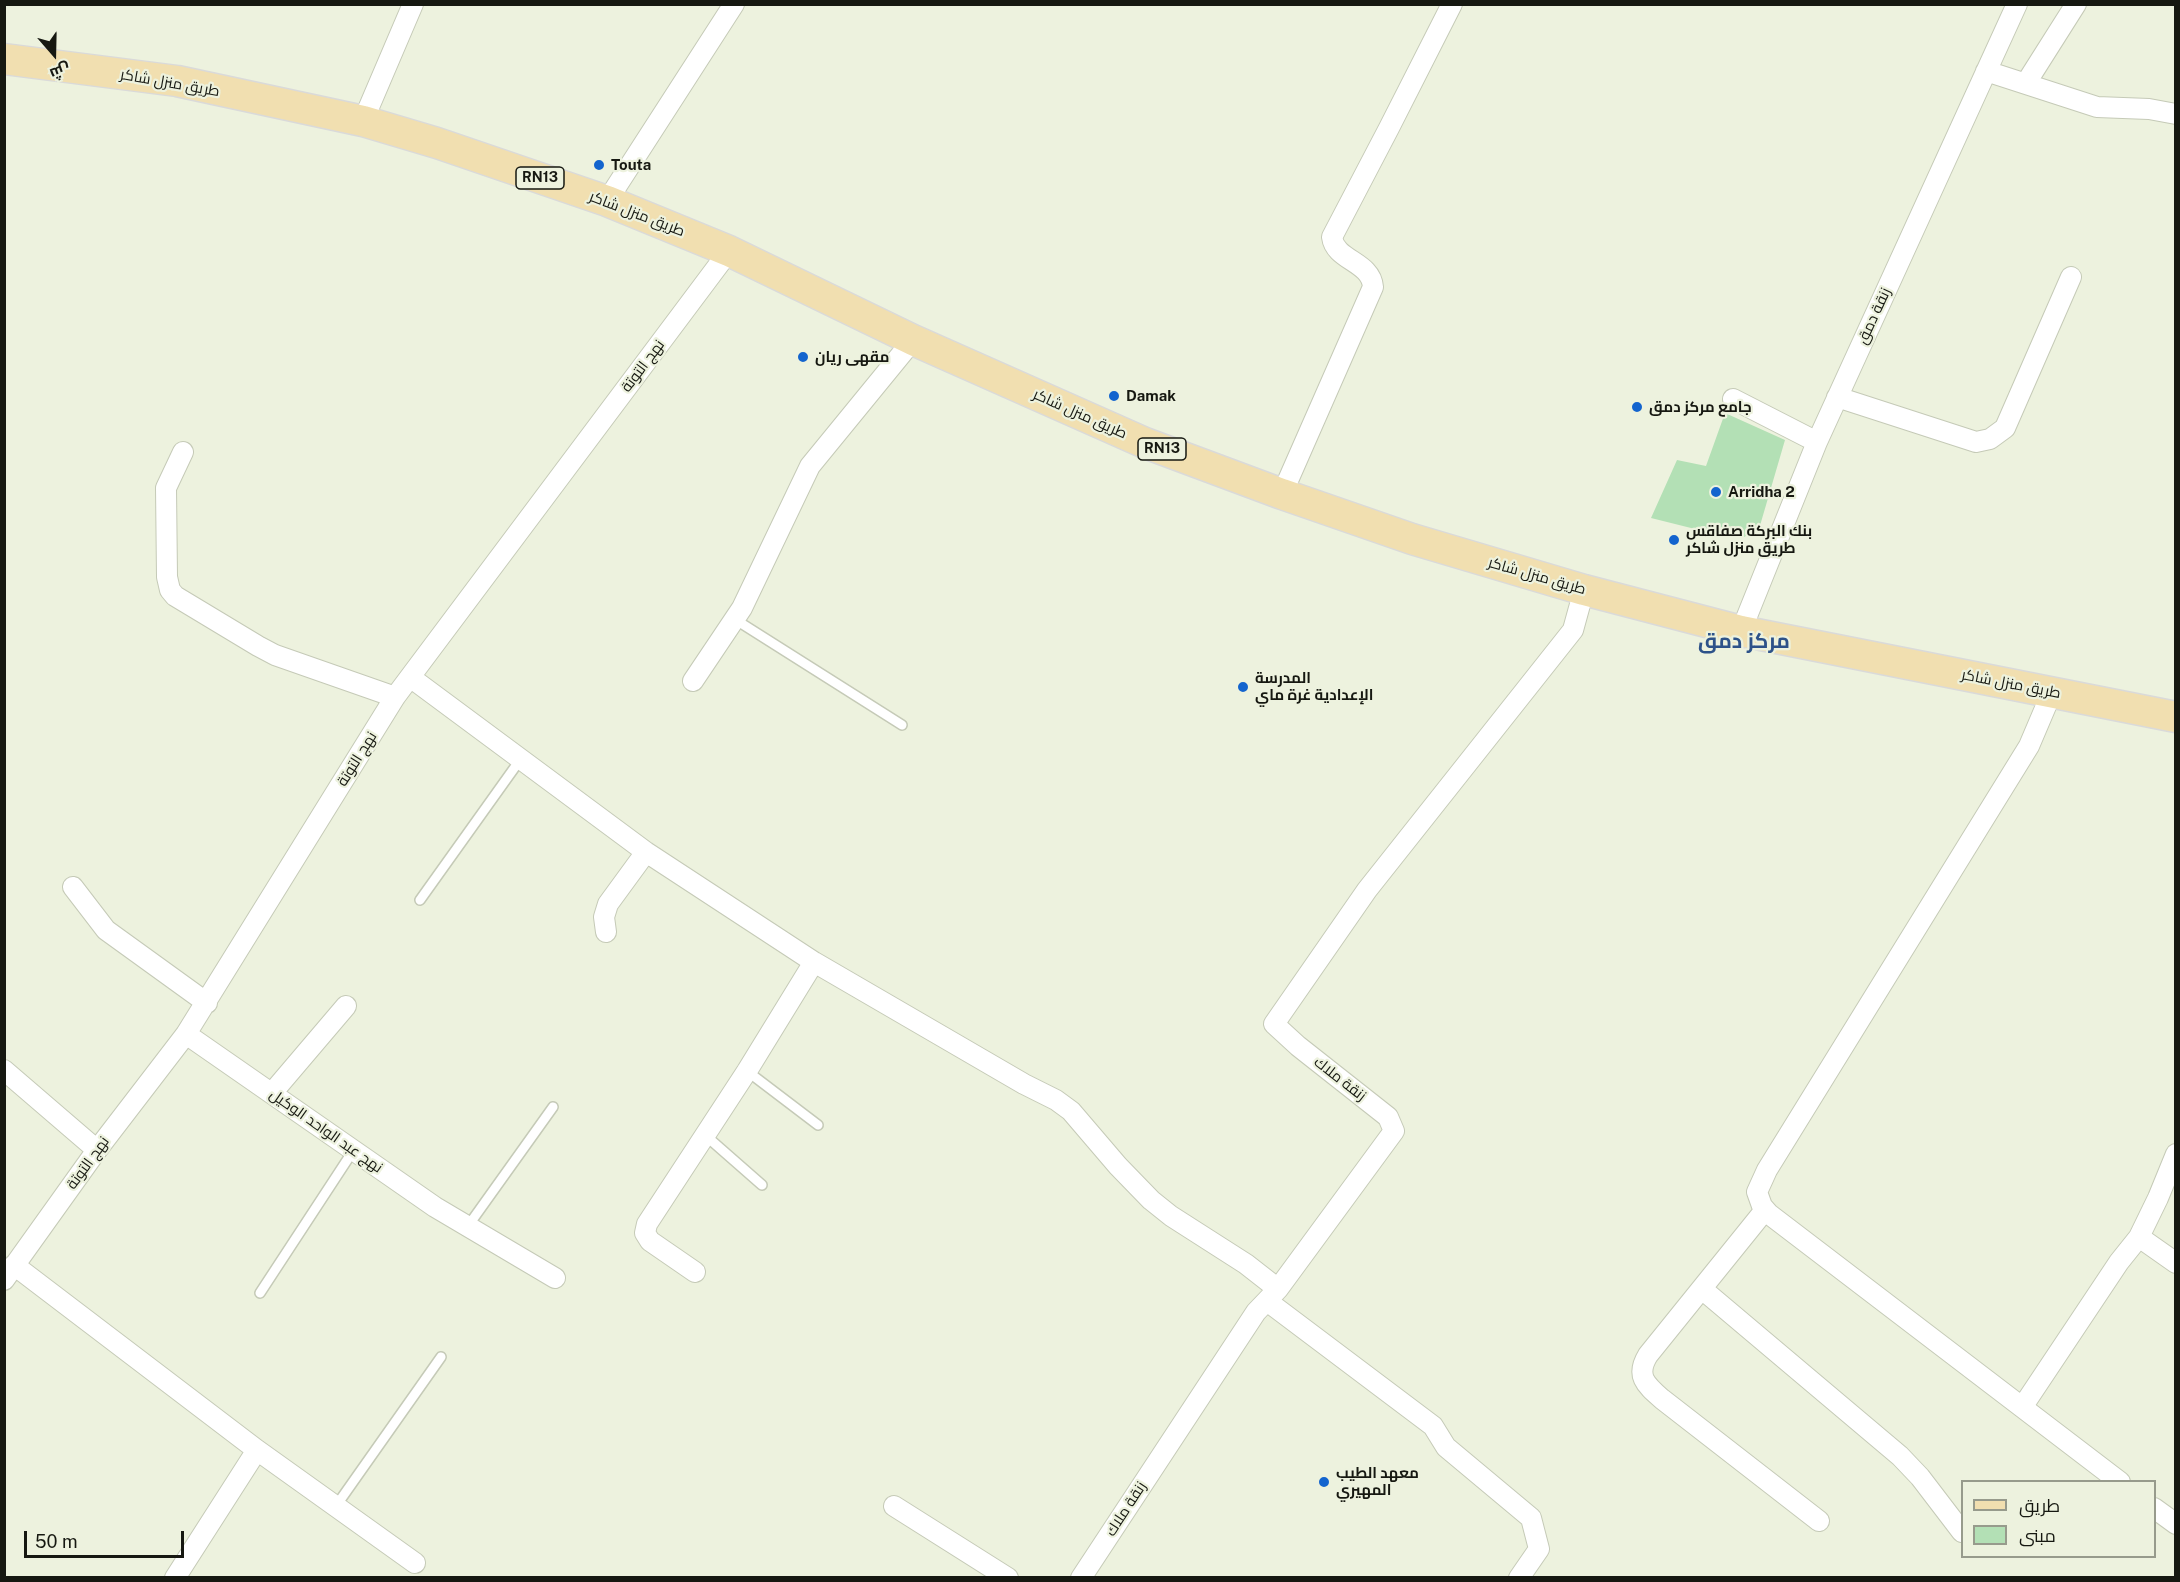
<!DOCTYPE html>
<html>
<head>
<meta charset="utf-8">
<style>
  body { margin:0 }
  #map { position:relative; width:2180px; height:1582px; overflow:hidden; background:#edf2de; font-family:"Public Sans",Cairo,sans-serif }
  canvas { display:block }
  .frame { position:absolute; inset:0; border:6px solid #161811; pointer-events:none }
  .legend { position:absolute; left:1961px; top:1480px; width:195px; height:78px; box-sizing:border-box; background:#edf2de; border:2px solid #979b8c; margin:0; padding:8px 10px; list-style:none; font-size:18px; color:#161811 }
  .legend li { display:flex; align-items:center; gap:12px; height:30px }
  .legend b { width:30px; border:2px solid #979b8c }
  .north { position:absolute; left:24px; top:24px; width:60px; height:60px; -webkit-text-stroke:4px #edf2de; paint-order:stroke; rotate:160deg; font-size:16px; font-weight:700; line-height:24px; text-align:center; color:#161811 }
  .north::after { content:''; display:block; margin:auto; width:21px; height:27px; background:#161811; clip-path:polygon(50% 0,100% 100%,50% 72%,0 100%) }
  .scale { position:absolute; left:24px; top:1531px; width:160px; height:27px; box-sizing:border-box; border:3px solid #161811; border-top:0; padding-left:8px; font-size:18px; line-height:21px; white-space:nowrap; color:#161811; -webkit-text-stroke:4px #edf2de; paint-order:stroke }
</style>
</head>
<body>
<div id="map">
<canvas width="2180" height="1582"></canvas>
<div class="frame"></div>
<ul class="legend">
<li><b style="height:8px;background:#f1dfb0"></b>طريق</li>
<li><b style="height:16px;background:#b3e0b5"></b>مبنى</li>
</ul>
<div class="north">ش</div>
<div class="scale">50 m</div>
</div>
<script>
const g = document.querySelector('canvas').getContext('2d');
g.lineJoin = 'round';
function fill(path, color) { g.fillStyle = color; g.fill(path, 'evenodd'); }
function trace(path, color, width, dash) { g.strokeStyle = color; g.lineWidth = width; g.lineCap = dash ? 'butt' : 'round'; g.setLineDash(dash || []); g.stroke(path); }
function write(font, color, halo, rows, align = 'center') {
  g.font = font + ' "Public Sans",Cairo,sans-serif'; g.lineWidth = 4.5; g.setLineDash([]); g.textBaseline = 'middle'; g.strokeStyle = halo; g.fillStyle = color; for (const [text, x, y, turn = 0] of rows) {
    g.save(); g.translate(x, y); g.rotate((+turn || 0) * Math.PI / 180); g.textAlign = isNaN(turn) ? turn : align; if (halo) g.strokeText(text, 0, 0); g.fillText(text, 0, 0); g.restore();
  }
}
fill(new Path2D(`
  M1725 413 1785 440 1759 529 1744 537 1731 538 1651 518 1677 460 1706 466Z`), '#b3e0b5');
const service = new Path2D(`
  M736 620 902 725
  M420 900 520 760
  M747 1071 818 1125
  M705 1135 762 1185
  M468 1226 553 1107
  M260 1293 353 1151
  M336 1506 441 1357`);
const minor = new Path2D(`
  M1986 71 2097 107 2149 109 2176 114
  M2026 83 2076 4
  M363 121 413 4
  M607 201 734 4
  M1837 397 1976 442 1990 439 2005 428 2071 277
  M1733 399 1817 442
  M183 452 166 488 167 577 170 590 175 596 258 646 275 655 395 697
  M1282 494 1373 287C1371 261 1335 261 1332 237L1389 128 1452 4
  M1741 631 1817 442 2017 4
  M410 677 646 852 814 962 1024 1084 1056 1100 1071 1111 1118 1166 1151 1200 1171 1216 1246 1264 1278 1289
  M693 681 742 608 810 466 913 340
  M2052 692 2029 746 1767 1170 1757 1192 1762 1206 1769 1214 2120 1482
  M73 887 106 930 207 1003
  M606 932 604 917 608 904 646 852
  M186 1034 435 1207 555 1278
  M4 1070 97 1150
  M272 1093 346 1006
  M1765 1210 1648 1355C1635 1376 1646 1385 1662 1399L1819 1521
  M2139 1237 2176 1263
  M14 1265 257 1450 415 1563
  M695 1272 650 1241 645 1233 647 1224 747 1071 814 962
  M4 1280 97 1150 186 1034 395 697 729 251
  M1702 1289 1900 1456 1920 1477 1962 1532
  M1267 1301 1433 1426 1446 1447 1531 1518 1539 1549 1519 1578
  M2023 1406 2119 1262 2139 1237 2158 1198 2176 1154
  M894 1506 1008 1578
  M2154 1508 2176 1524
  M175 1578 257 1450
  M1081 1578 1256 1312 1278 1289 1394 1131 1388 1117 1298 1046 1274 1024 1367 890 1573 630 1584 590`);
const primary = new Path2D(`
  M4 59 177 81 363 121 437 143 607 201 729 251 913 340 1145 443 1282 494 1412 539 1584 590 1741 631 2176 717`);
trace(service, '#c5cab7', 12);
trace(minor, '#c5cab7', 22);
trace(primary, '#dadad9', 33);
trace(service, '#fff', 9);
trace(minor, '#fff', 20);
trace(primary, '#f1dfb0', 30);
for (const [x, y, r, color] of [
  [599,165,6,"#1364ce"],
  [803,357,6,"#1364ce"],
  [1114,396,6,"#1364ce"],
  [1637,407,6,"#1364ce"],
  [1716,492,6,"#1364ce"],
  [1674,540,6,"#1364ce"],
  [1243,687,6,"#1364ce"],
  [1324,1482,6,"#1364ce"]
]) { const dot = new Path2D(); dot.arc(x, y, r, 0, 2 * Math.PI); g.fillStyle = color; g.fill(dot); trace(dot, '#edf2de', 2); }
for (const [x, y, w] of [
  [540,178,48],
  [1162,449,48]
]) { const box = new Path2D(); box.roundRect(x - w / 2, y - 11, w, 22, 4.5); g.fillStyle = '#edf2de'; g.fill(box); trace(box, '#161811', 1.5); }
write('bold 14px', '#161811', null, [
  ["RN13",540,178],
  ["RN13",1162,449]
]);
write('15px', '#161811', '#edf2de', [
  ["طريق منزل شاكر",170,83,10],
  ["طريق منزل شاكر",637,214,21],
  ["زنقة دمق",1874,316,-65],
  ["نهج التوتة",643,366,-53],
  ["طريق منزل شاكر",1080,414,24],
  ["طريق منزل شاكر",1537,576,16],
  ["طريق منزل شاكر",2011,684,11],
  ["نهج التوتة",357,759,-58],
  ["زنقة ملاك",1340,1079,38],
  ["نهج عبد الواحد الوكيل",326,1131,35],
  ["نهج التوتة",88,1163,-54],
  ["زنقة ملاك",1126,1509,-57]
]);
write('bold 15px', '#161811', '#edf2de', [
  ["Touta",611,165],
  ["مقهى ريان",815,357],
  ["Damak",1126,396],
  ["جامع مركز دمق",1649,407],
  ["Arridha 2",1728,492],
  ["بنك البركة صفاقس",1686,531],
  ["طريق منزل شاكر",1686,548],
  ["المدرسة",1255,678],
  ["الإعدادية غرة ماي",1255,695],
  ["معهد الطيب",1336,1473],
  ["المهيري",1336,1490]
], 'left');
write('bold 21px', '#2d5289', '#edf2de', [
  ["مركز دمق",1744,642]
]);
</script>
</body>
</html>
